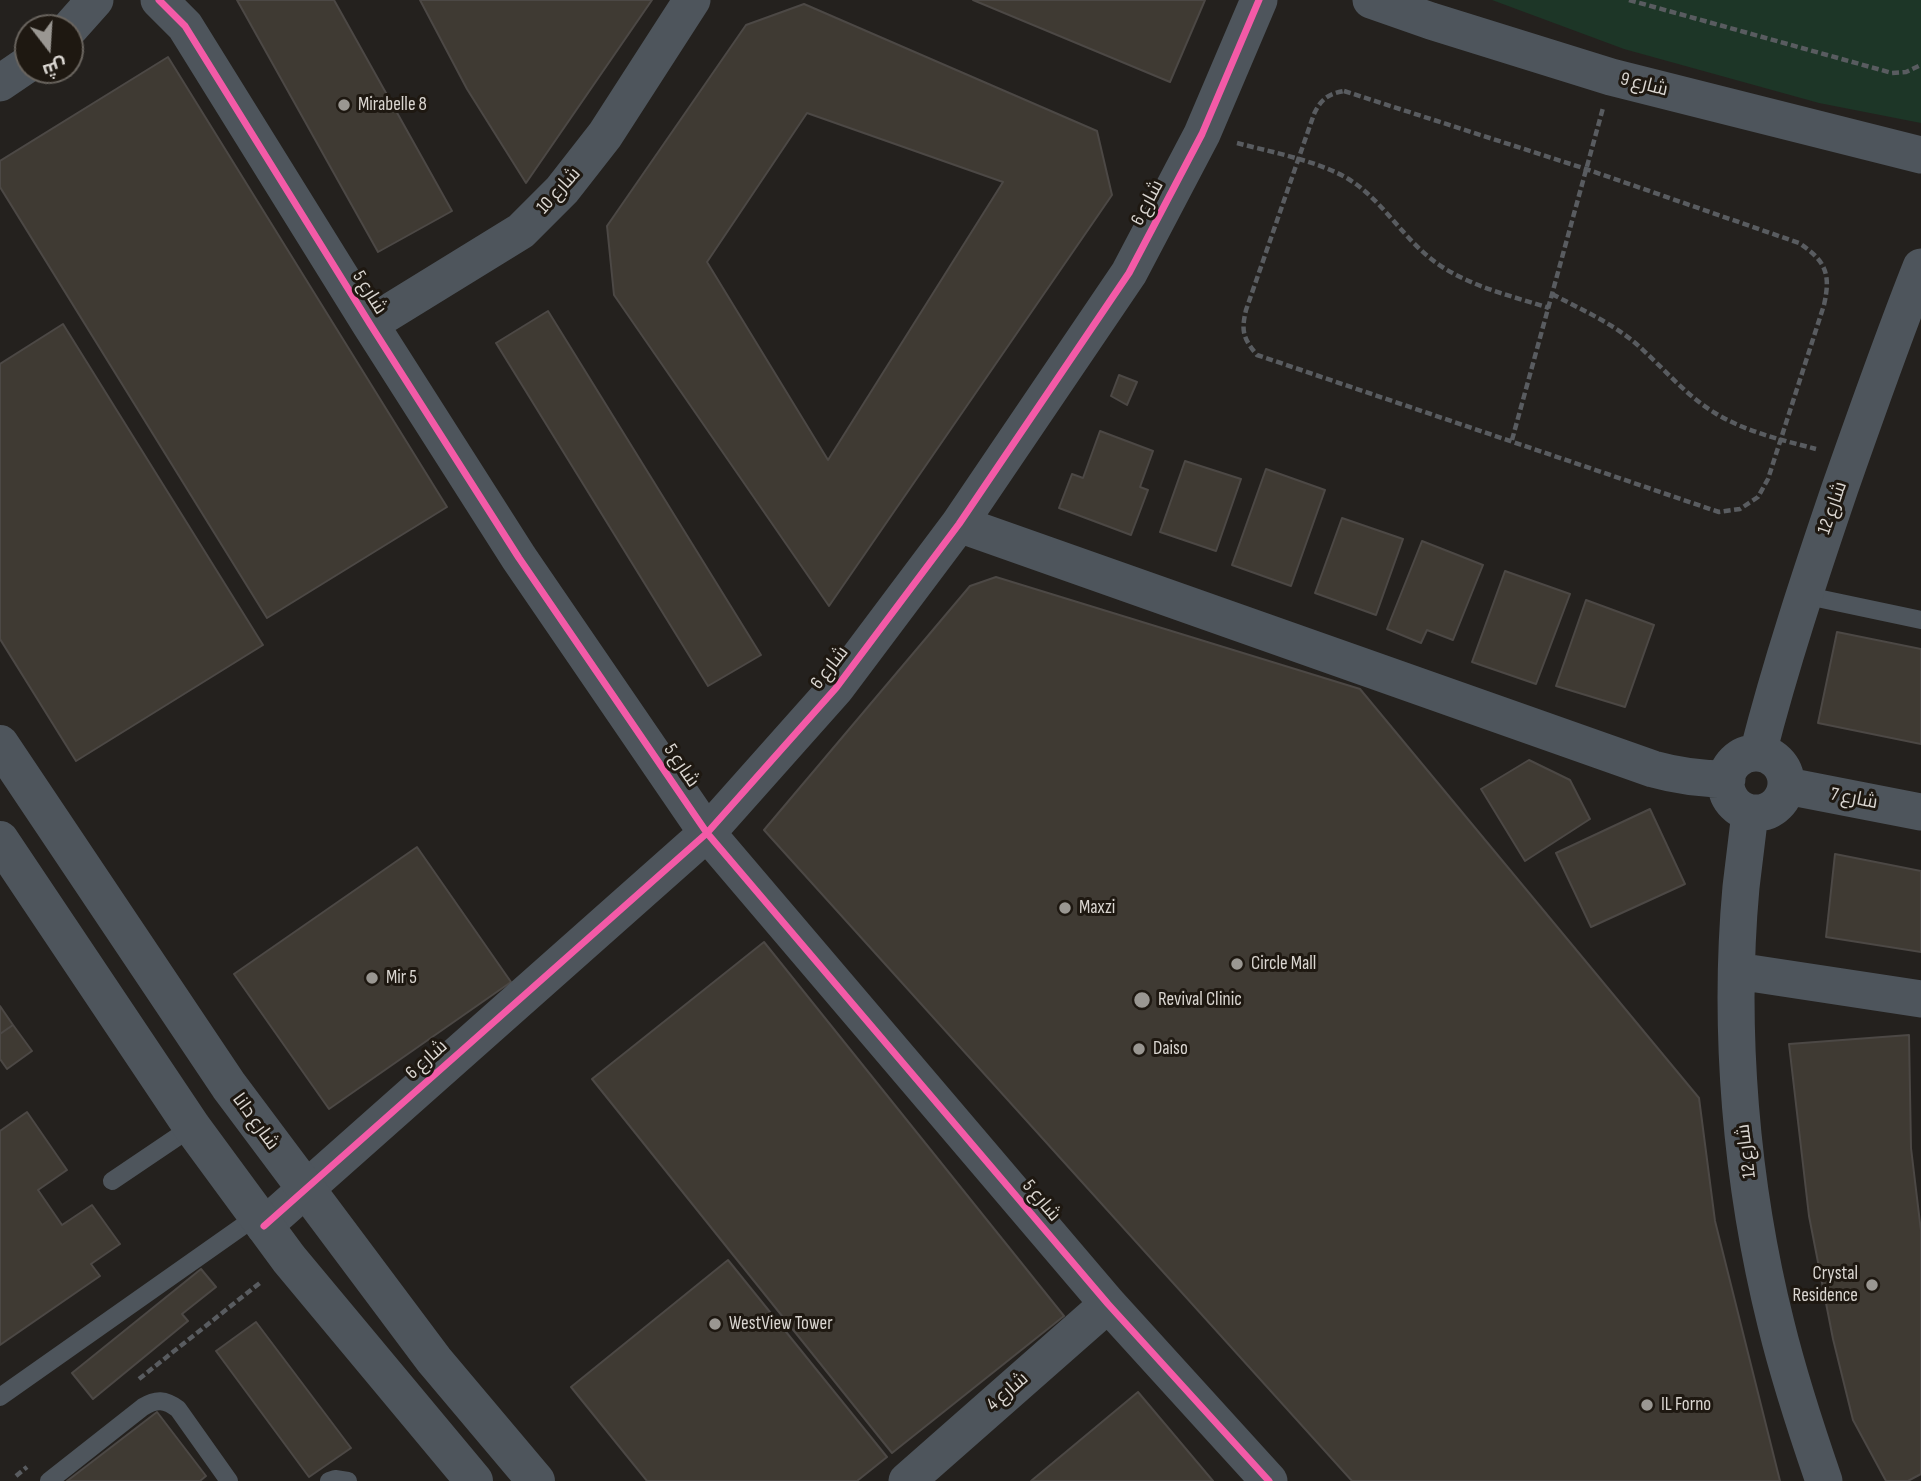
<!DOCTYPE html>
<html>
<head>
<meta charset="utf-8">
<style>
  body { margin:0 }
  #map { position:relative; width:1921px; height:1481px; overflow:hidden; background:#24211e; font-family:"Sofia Sans Condensed",Cairo,sans-serif }
  canvas { display:block }
  .north { position:absolute; left:14px; top:14px; width:70px; height:70px; box-sizing:border-box; background:#1e1811; border:2px solid #69645e; border-radius:50%; rotate:163deg; font-size:19px; font-weight:700; line-height:28px; text-align:center; color:#dad6d1 }
  .north::after { content:''; display:block; margin:auto; width:24px; height:32px; background:#9a9792; clip-path:polygon(50% 0,100% 100%,50% 72%,0 100%) }
</style>
</head>
<body>
<div id="map">
<canvas width="1921" height="1481"></canvas>
<div class="north">ش</div>
</div>
<script>
const g = document.querySelector('canvas').getContext('2d');
g.lineJoin = 'round';
function fill(path, color) { g.fillStyle = color; g.fill(path, 'evenodd'); }
function trace(path, color, width, dash) { g.strokeStyle = color; g.lineWidth = width; g.lineCap = dash ? 'butt' : 'round'; g.setLineDash(dash || []); g.stroke(path); }
function write(font, color, halo, rows, align = 'center') {
  g.font = font + ' "Sofia Sans Condensed",Cairo,sans-serif'; g.lineWidth = 6; g.setLineDash([]); g.textBaseline = 'middle'; g.strokeStyle = halo; g.fillStyle = color; for (const [text, x, y, turn = 0] of rows) {
    g.save(); g.translate(x, y); g.rotate((+turn || 0) * Math.PI / 180); g.textAlign = isNaN(turn) ? turn : align; if (halo) g.strokeText(text, 0, 0); g.fillText(text, 0, 0); g.restore();
  }
}
fill(new Path2D(`
  M1492 0H1921V123L1819 103 1624 49Z`), '#1d3627');
const building = new Path2D(`
  M237 0H334L452 211 378 252Z
  M420 0H652L526 183 467 89Z
  M973 0H1205L1170 82Z
  M804 4 1097 131 1112 195 829 606 614 295 607 226 746 25ZM807 113 1003 182 828 460 707 262Z
  M168 57 447 507 267 618 0 187V161Z
  M548 311 761 655 708 686 496 343Z
  M63 324 263 645 76 761 0 639V364Z
  M1119 375 1137 382 1127 405 1111 396Z
  M1100 431 1153 451 1140 487 1148 490 1131 535 1059 508 1072 474 1083 478Z
  M1185 461 1241 479 1216 551 1160 532Z
  M1266 469 1325 490 1291 586 1232 565Z
  M1342 518 1403 539 1376 615 1315 593Z
  M1422 541 1483 565 1453 640 1427 630 1421 643 1387 629Z
  M1505 571 1570 594 1536 684 1472 662Z
  M996 577 1360 689 1699 1098 1715 1221 1780 1481H1352L764 830 970 586Z
  M1586 600 1654 625 1625 707 1556 686Z
  M1837 632 1921 649V744L1818 723Z
  M1529 760 1570 780 1590 819 1525 861 1481 789Z
  M1650 809 1685 884 1591 927 1556 853Z
  M417 847 511 982 329 1109 234 974Z
  M1835 854 1921 871V952L1826 937Z
  M764 942 1064 1316 892 1453 592 1079Z
  M0 1006 13 1025 0 1034Z
  M13 1025 32 1051 7 1069 0 1059V1034Z
  M1909 1035 1911 1148 1921 1231V1474L1908 1481H1886L1853 1420 1833 1339 1809 1216 1789 1044Z
  M27 1112 67 1170 38 1190 62 1225 92 1205 120 1244 91 1264 100 1276 0 1345V1131Z
  M728 1260 887 1457 857 1481H647L571 1387Z
  M201 1269 216 1287 182 1314 188 1321 93 1399 72 1373Z
  M256 1322 351 1448 309 1477 216 1351Z
  M1138 1392 1213 1481H1031Z
  M157 1412 206 1476 200 1481H67Z`);
fill(building, '#3f3a33');
trace(building, '#4c4845', 2);
trace(new Path2D(`
  M1629 0 1892 73 1906 72 1921 65
  M1344 91 1586 169 1799 243C1826 261 1831 274 1824 305L1768 479 1758 497 1740 509 1719 512 1257 355C1243 338 1241 331 1246 310L1314 114C1321 99 1328 94 1344 91Z
  M1237 143C1271 152 1314 160 1345 177 1380 197 1399 233 1430 258 1463 285 1509 295 1549 308
  M1552 294C1584 311 1617 325 1643 350 1667 372 1687 396 1715 413 1746 432 1782 440 1816 449
  M1512 440 1603 108
  M139 1379 261 1282
  M16 1476 27 1467`), '#595c60', 4.5, [7, 3.5]);
trace(new Path2D(`
  M1803 595 1921 620
  M112 1181 192 1127
  M0 1397 257 1216
  M49 1481 143 1407C156 1399 165 1399 178 1409L229 1481
  M329 1481 335 1479 348 1481`), '#4e555c', 18);
trace(new Path2D(`
  M159 0 185 26 370 324 519 558 707 833 1108 1304 1269 1481
  M1371 0 1431 21 1611 77 1921 155
  M70 28 95 0
  M0 83 28 64
  M370 324 521 231 562 190 605 135 692 0
  M959 524 1653 769C1678 776 1701 779 1727 779
  M1758 753C1781 663 1810 576 1840 488 1866 414 1892 340 1921 267
  M1726 783a30 30 0 1 1 60 0a30 30 0 1 1-60 0Z
  M1787 786 1921 812
  M1750 813C1747 837 1744 862 1741 887 1728 1030 1741 1184 1776 1324 1789 1377 1806 1429 1824 1481
  M1737 971 1921 999
  M264 1226 707 833 836 688 959 524 1129 273 1202 134 1259 0
  M907 1481 1108 1304`), '#4e555c', 37);
trace(new Path2D(`
  M0 744 229 1086 434 1360 536 1481
  M0 840 192 1127 289 1259 474 1481`), '#4e555c', 38);
trace(new Path2D(`
  M159 0 185 26 370 324 519 558 707 833 1108 1304 1269 1481
  M264 1226 707 833 836 688 959 524 1129 273 1202 134 1259 0`), '#f35aa7', 7);
for (const [x, y, r, color] of [
  [344,105,7,"#9a9792"],
  [1065,908,7,"#9a9792"],
  [1237,964,7,"#9a9792"],
  [372,978,7,"#9a9792"],
  [1142,1000,9,"#9a9792"],
  [1139,1049,7,"#9a9792"],
  [1872,1285,7,"#9a9792"],
  [715,1324,7,"#9a9792"],
  [1647,1405,7,"#9a9792"]
]) { const dot = new Path2D(); dot.arc(x, y, r, 0, 2 * Math.PI); g.fillStyle = color; g.fill(dot); trace(dot, '#1e1811', 2.5); }
write('19px', '#dad6d1', '#1e1811', [
  ["شارع 9",1644,85,14],
  ["شارع 10",559,191,-48],
  ["شارع 6",1148,203,-62],
  ["شارع 5",369,293,58],
  ["شارع 12",1833,508,-71],
  ["شارع 6",830,668,-52],
  ["شارع 5",681,766,56],
  ["شارع 7",1854,799,11],
  ["شارع 6",427,1060,-42],
  ["شارع دانا",255,1122,54],
  ["شارع 12",1747,1151,-97],
  ["شارع 5",1041,1201,50],
  ["شارع 4",1008,1392,-41]
]);
write('19px', '#dad6d1', '#1e1811', [
  ["Mirabelle 8",358,105],
  ["Maxzi",1079,908],
  ["Circle Mall",1251,964],
  ["Mir 5",386,978],
  ["Revival Clinic",1158,1000],
  ["Daiso",1153,1049],
  ["Crystal",1858,1274,"right"],
  ["Residence",1858,1296,"right"],
  ["WestView Tower",729,1324],
  ["IL Forno",1661,1405]
], 'left');
</script>
</body>
</html>
